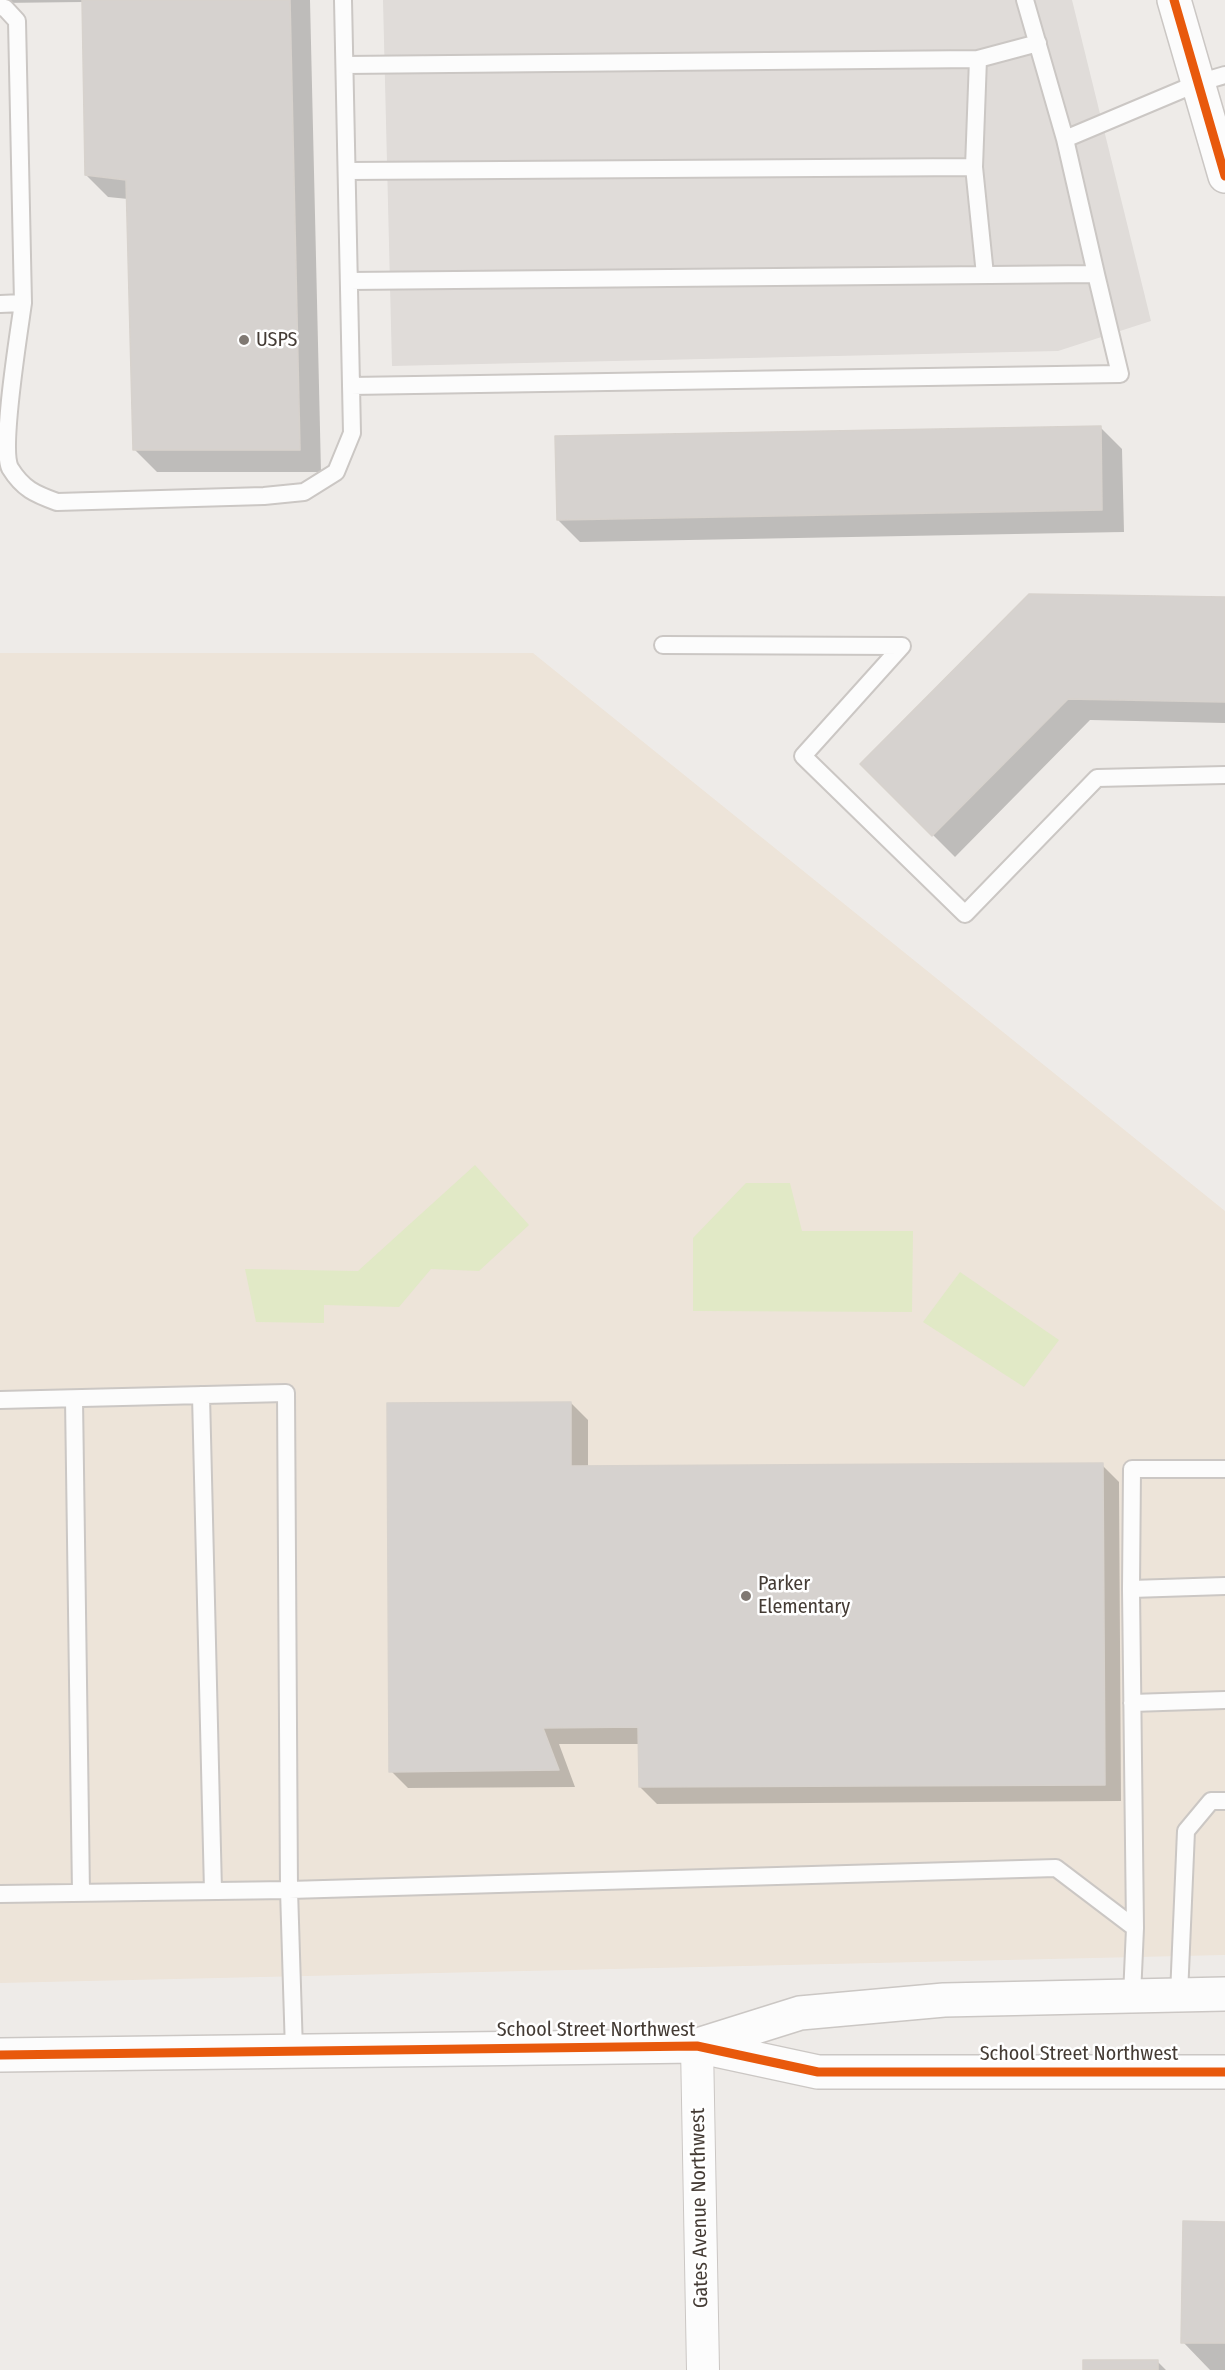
<!DOCTYPE html>
<html>
<head>
<meta charset="utf-8">
<style>
  body { margin:0 }
  canvas { display:block; background:#eeebe8 }
</style>
</head>
<body>
<canvas width="1225" height="2370"></canvas>
<script>
const g = document.querySelector('canvas').getContext('2d');
g.lineJoin = 'round';
function fill(path, color) { g.fillStyle = color; g.fill(path, 'evenodd'); }
function trace(path, color, width, dash) { g.strokeStyle = color; g.lineWidth = width; g.lineCap = dash ? 'butt' : 'round'; g.setLineDash(dash || []); g.stroke(path); }
function write(font, color, halo, rows, align = 'center') {
  g.font = font + ' "Fira Sans Condensed",sans-serif'; g.lineWidth = 5; g.setLineDash([]); g.textBaseline = 'middle'; g.strokeStyle = halo; g.fillStyle = color; for (const [text, x, y, turn = 0] of rows) {
    g.save(); g.translate(x, y); g.rotate((+turn || 0) * Math.PI / 180); g.textAlign = isNaN(turn) ? turn : align; if (halo) g.strokeText(text, 0, 0); g.fillText(text, 0, 0); g.restore();
  }
}
fill(new Path2D(`
  M0 653H533L1225 1211V1955L0 1983Z`), '#ede4d9');
fill(new Path2D(`
  M475 1165 529 1225 479 1271 431 1269 399 1307 324 1305V1323L256 1322 245 1269 358 1271Z
  M746 1183H790L802 1231H913L912 1312 693 1311V1238Z
  M960 1272 1059 1340 1024 1387 923 1322Z`), '#e1e9c6');
fill(new Path2D(`
  M383 0H1072L1151 321 1058 351 392 366Z`), '#e0dcd9');
fill(new Path2D(`
  M0 0H310L321 472H157L135 450 128 199 108 197 86 175 83 2 0 3Z
  M1100 427 1122 449 1124 532 580 542 558 520Z
  M1225 598V723L1090 720 955 857 862 764Z
  M571 1403 588 1420V1467L1102 1465 1119 1482 1121 1801 657 1804 640 1787V1744H559L575 1787 408 1788 391 1771Z
  M1225 2223V2370H1210L1183 2342Z
  M1157 2361 1166 2370H1085Z`), '#0003');
const building = new Path2D(`
  M82 0H290L300 450H133L126 180 85 175Z
  M1101 426 1102 510 557 520 555 436Z
  M1029 594 1225 597V702L1068 699 932 836 860 764Z
  M571 1402V1466L1103 1463 1105 1785 639 1787 638 1727 543 1728 559 1770 389 1772 387 1403Z
  M1183 2221 1225 2222V2343H1181Z
  M1083 2360H1158V2370H1083Z`);
fill(building, '#d6d2cf');
trace(building, '#d7d2cd', 1.5);
const service = new Path2D(`
  M1025 0 1065 139
  M0 7 5 8 17 21 23 303
  M978 59 1038 43
  M345 65 978 59 974 167
  M347 171 974 167 985 275
  M349 281 1096 274 1065 139 1198 83 1225 75
  M0 304 23 303C19 332 0 448 10 468 23 489 35 494 57 502L264 496 304 492 336 472 352 433 343 0
  M351 386 1120 374 1096 274
  M663 645 902 646 803 756 965 914 1097 778 1225 775
  M201 1395 213 1891
  M74 1399 81 1893
  M0 1400 286 1393 289 1890 0 1894
  M1131 1589 1225 1586
  M1132 1703 1225 1700
  M1179 1995 1186 1831 1211 1801H1225
  M1132 1996 1135 1928 1131 1589 1132 1469H1225
  M294 2051 289 1890 1056 1868 1135 1928`);
const minor = new Path2D(`
  M697 2046 703 2370`);
const tertiary = new Path2D(`
  M1174 0 1225 176
  M698 2045 800 2013 944 2000 1225 1994
  M0 2055 697 2046 818 2072H1225`);
trace(service, '#cbc7c4', 20);
trace(minor, '#cbc7c4', 34);
trace(tertiary, '#cbc7c4', 36);
trace(service, '#fcfcfc', 16);
trace(minor, '#fcfcfc', 32);
trace(tertiary, '#fcfcfc', 33);
trace(new Path2D(`
  M1174 0 1225 176
  M0 2055 697 2046 818 2072H1225`), '#e8590c', 9);
for (const [x, y, r, color] of [
  [244,340,6,"#807973"],
  [746,1596,6,"#807973"]
]) { const dot = new Path2D(); dot.arc(x, y, r, 0, 2 * Math.PI); g.fillStyle = color; g.fill(dot); trace(dot, '#fff', 2); }
write('20px', '#443b34', '#fff', [
  ["USPS",256,340],
  ["Parker",758,1584],
  ["Elementary",758,1607]
], 'left');
write('20px', '#443b34', '#fff', [
  ["School Street Northwest",596,2030],
  ["School Street Northwest",1079,2054],
  ["Gates Avenue Northwest",700,2208,-91]
]);
</script>
</body>
</html>
